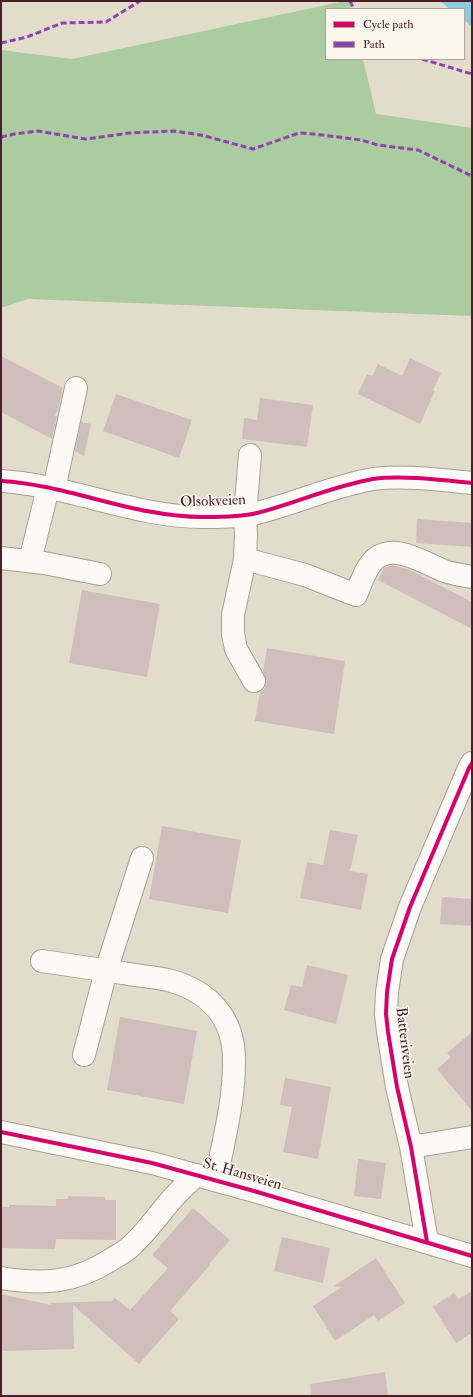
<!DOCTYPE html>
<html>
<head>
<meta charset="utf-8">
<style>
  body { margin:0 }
  #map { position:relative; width:473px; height:1397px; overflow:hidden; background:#e2ddcb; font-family:"IM FELL Double Pica",serif }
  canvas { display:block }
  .frame { position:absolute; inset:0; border:2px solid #4a1f2b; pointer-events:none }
  .legend { position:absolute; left:325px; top:8px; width:140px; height:52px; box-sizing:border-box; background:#fbf7ec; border:1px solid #b4a19f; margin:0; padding:5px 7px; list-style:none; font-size:12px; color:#4a1f2b }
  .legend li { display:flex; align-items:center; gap:8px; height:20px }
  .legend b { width:20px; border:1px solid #b4a19f }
</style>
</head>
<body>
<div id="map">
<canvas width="473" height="1397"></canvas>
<div class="frame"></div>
<ul class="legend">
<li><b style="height:5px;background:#d6006c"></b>Cycle path</li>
<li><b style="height:5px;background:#8e44ad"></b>Path</li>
</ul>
</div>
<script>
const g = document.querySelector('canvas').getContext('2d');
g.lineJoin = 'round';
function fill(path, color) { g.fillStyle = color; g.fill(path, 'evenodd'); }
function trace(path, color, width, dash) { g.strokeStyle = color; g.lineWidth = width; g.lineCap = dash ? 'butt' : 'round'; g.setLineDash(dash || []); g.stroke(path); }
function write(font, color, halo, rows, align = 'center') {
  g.font = font + ' "IM FELL Double Pica",serif'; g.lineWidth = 3.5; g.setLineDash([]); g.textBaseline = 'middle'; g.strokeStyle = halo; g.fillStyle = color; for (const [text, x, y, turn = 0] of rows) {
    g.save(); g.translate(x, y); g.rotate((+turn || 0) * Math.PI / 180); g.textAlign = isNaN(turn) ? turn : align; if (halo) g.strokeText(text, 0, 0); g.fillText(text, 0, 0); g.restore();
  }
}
fill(new Path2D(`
  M345 1H350L351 9H326V59H363L376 114 472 128V316L28 299 1 308V50L72 59Z`), '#abcba0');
fill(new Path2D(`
  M440 1H472V27L464 20V9H450Z`), '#8ccadd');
fill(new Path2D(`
  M1 356 63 388 58 410 55 416H57L52 439 1 412Z
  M410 358 441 373 433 390 435 391 420 424 358 394 367 374 372 376 378 364 402 376Z
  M116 394 192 420 179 458 103 431Z
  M260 398 313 405 307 447 242 439 244 418 257 420Z
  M81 422 91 424 84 456 75 451Z
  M417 519 472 523V547L416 543Z
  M392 565 410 570 472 602V629L378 580 384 568Z
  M82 590 160 604 147 677 69 663Z
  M267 648 345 661 334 734 255 721 260 692 265 688 266 682 263 672Z
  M162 826 241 840 228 913 149 899Z
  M330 830 358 835 350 871 368 874 361 910 300 898 307 862 323 865Z
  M442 897 472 899V926L440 924Z
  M307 965 348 975 336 1024 284 1010 291 985 302 987Z
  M120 1017 197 1031 184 1104 107 1090Z
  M472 1032V1111L437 1069 451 1057 447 1053Z
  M285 1078 331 1087 318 1159 283 1152 292 1107 280 1105Z
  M358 1159 386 1163 381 1199 354 1196Z
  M68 1196 105 1197V1200H116V1240L56 1239 55 1249 1 1248V1207H9V1205L56 1206V1199H68Z
  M193 1208 230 1240 209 1264 210 1265 170 1311 179 1319 139 1364 73 1305 74 1349 1 1351V1294L51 1305V1303L112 1301 115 1298 130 1310 168 1268 152 1255Z
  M282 1237 330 1248 323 1283 274 1271Z
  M376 1258 405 1303 378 1321 374 1315 335 1341 313 1306 342 1287 334 1286Z
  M472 1291V1333L456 1343 433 1307 454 1293 459 1299Z
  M385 1372 388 1396H311L310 1384Z`), '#cfbebb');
const minor = new Path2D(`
  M250 455 245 515 246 534 245 559 233 615V634L236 649 254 681
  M1 481C70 485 135 518 206 517 222 517 240 517 257 513 296 503 333 486 373 479 402 475 442 480 472 483
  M54 489 76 388
  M1 558 44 563 100 574
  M245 559 305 575 356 595C361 583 366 567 375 559 395 543 422 562 442 570 451 574 462 575 472 577
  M30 561 48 488
  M42 961C69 965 96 969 123 973 138 976 154 977 168 980 210 991 235 1019 234 1063 234 1103 223 1142 216 1180
  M84 1055 106 971 142 858
  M1 1132 152 1163 254 1191 472 1256
  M411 1147 472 1137
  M427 1242 411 1147 397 1087 388 1032 386 1014 387 992 392 959 410 907 469 768 472 763
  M1 1278C43 1285 75 1283 112 1259 118 1255 125 1252 130 1247 146 1233 158 1215 172 1199 180 1190 188 1183 196 1175`);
trace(minor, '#a79f96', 24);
trace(minor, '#fbfaf7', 22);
trace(new Path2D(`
  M350 1 354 9
  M1 43 27 37 62 23 106 22 140 1
  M422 59 472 74
  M1 137 14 134 38 131 86 139 129 133 174 131 201 135 253 149 299 133 314 134 361 140 378 145 418 150 472 176`), '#8e44ad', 3, [6, 3]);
trace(new Path2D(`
  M1 481C70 485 135 518 206 517 222 517 240 517 257 513 296 503 333 486 373 479 402 475 442 480 472 483
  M1 1132 152 1163 254 1191 472 1256
  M427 1242 411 1147 397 1087 388 1032 386 1014 387 992 392 959 410 907 469 768 472 763`), '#d6006c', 4);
write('15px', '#4a1f2b', '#fbf7ec', [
  ["Olsokveien",213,502,-2],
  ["Batteriveien",404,1043,83],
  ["St. Hansveien",242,1175,16]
]);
</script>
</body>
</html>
